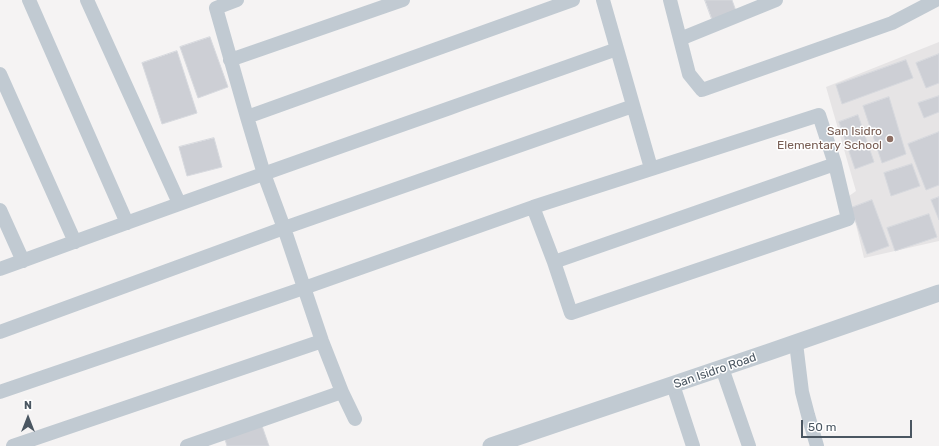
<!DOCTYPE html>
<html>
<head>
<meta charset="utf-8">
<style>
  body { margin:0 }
  #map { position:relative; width:939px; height:446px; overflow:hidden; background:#f5f3f3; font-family:Rubik,sans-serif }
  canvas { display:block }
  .north { position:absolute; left:8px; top:398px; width:40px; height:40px; -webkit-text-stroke:3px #fff; paint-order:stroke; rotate:0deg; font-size:11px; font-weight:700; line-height:16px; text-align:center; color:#4a5661 }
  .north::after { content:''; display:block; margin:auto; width:14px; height:18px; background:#4a5661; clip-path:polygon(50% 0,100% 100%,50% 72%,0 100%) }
  .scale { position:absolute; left:801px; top:420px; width:111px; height:18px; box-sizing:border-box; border:2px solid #4a5661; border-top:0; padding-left:5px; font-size:12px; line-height:14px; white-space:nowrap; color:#4a5661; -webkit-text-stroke:3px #fff; paint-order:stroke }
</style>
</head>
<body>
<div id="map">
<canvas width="939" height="446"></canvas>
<div class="north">N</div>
<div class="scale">50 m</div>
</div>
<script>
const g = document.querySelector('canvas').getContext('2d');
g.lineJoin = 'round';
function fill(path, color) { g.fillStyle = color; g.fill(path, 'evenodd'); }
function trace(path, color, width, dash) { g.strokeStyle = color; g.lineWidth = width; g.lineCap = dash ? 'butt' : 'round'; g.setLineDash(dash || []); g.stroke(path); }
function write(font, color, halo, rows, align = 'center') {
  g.font = font + ' Rubik,sans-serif'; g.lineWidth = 3; g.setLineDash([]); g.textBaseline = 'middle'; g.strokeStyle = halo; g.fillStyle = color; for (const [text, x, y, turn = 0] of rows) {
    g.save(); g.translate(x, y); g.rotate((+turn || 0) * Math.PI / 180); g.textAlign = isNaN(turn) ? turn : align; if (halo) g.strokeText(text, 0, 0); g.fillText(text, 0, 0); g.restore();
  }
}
fill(new Path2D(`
  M939 42V241L864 258 849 196 856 191 826 87Z`), '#e6e4e5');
const building = new Path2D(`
  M705 0H732L736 11 712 19Z
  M210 37 228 87 198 98 180 47Z
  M177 51 197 113 162 124 142 63Z
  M939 54V83L926 88 916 63Z
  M906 60 913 78 842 104 836 85Z
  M939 96V112L924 118 918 103Z
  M889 97 906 154 882 163 863 106Z
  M858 115 874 162 855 169 839 122Z
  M939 132V185L926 190 908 144Z
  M214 138 222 167 187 176 179 147Z
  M912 164 920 186 891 196 884 173Z
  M939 197V220L931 200Z
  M872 200 889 246 867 254 851 208Z
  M929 214 937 237 895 251 887 228Z
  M261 423 269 446H227L224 436Z`);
fill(building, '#cdcfd5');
trace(building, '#d7d9de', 1);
trace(new Path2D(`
  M29 0 127 223
  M87 0 179 203
  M237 0 216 8 247 117 264 174 284 228 322 341 342 392 355 419
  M603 0 651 168
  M670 0 689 74 702 90 892 23 936 0
  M680 39 776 0
  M230 60 403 0
  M0 74 75 242
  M247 117 573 0
  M0 210 23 261
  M554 262 835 164
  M0 269C205 193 411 122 617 49
  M0 332 284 228 633 106
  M796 343 802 392 808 415 817 446
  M722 368 749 446
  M673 385 693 446
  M0 392 304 288 533 207 819 115 835 164 848 219 571 313 554 262 533 207
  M13 446 322 341
  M187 446 342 392`), '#c1cad2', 14);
trace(new Path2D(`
  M491 446 769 352 939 293`), '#c1cad2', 17);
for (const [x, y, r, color] of [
  [890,139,4,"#8d6e63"]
]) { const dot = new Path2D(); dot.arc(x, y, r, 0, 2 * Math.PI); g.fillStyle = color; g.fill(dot); trace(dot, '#fff', 1.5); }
write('12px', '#785e54', '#fff', [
  ["San Isidro",882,132],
  ["Elementary School",882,146]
], 'right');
write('12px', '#4a5661', '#fff', [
  ["San Isidro Road",715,371,-19]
]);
</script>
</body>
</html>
